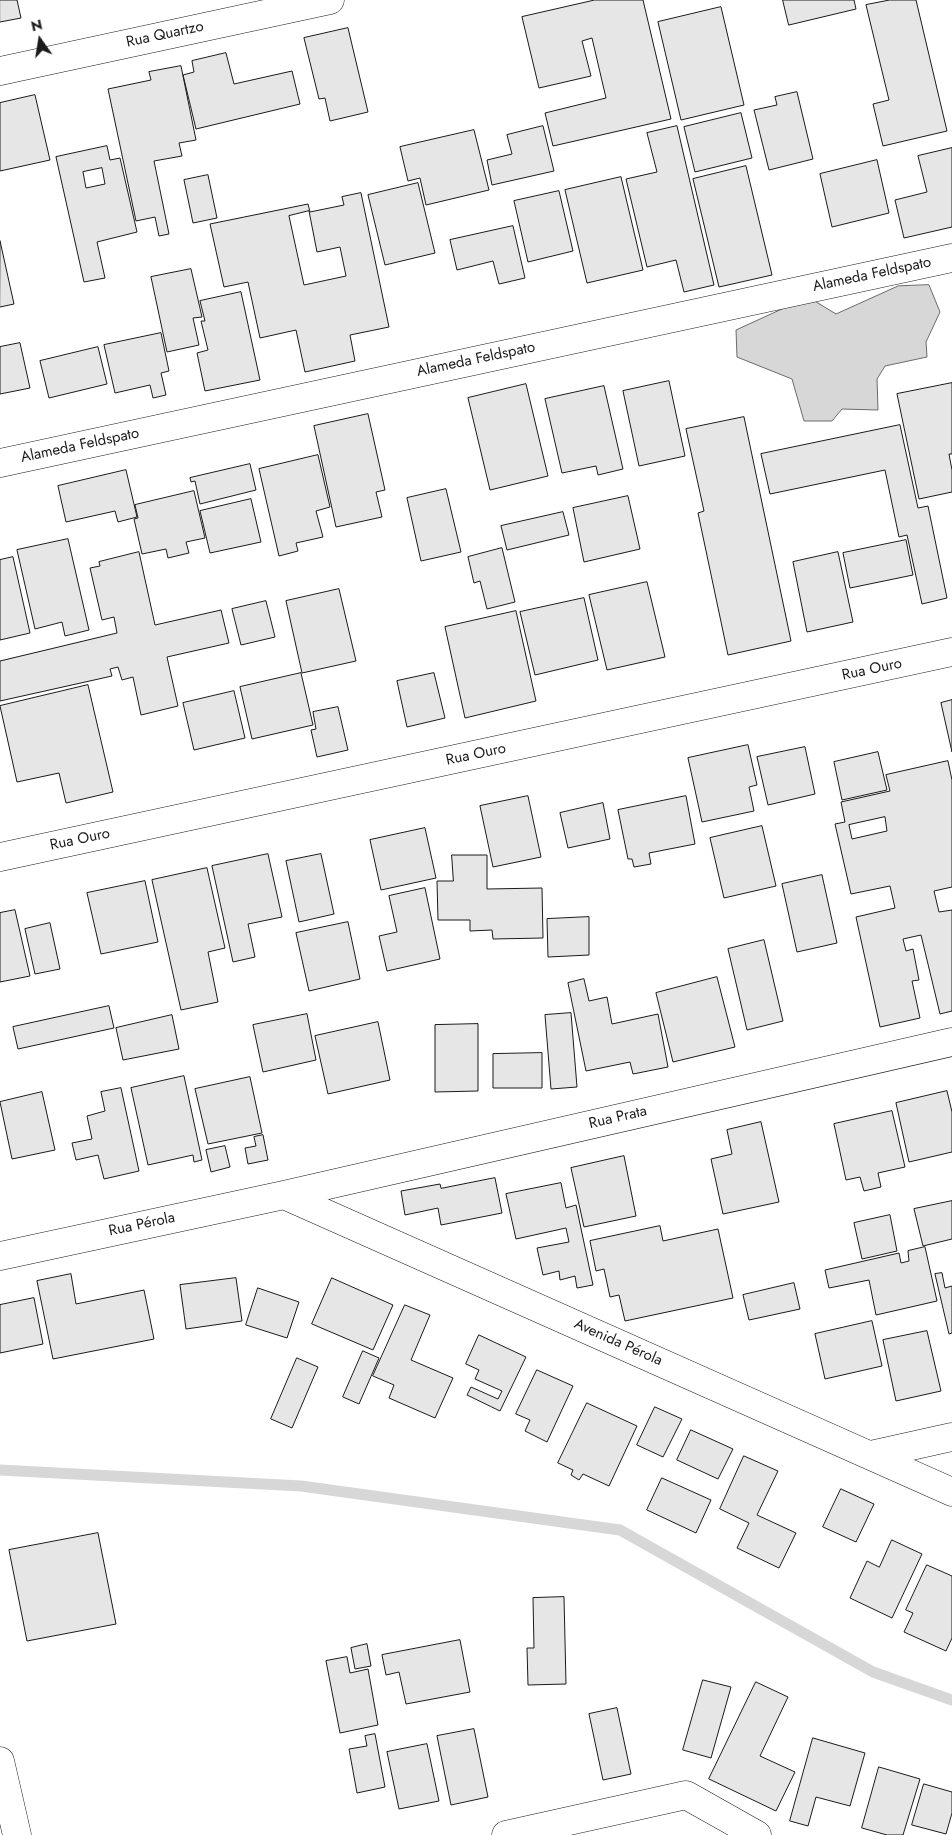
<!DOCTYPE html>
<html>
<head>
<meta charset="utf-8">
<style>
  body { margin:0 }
  #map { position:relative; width:952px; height:1835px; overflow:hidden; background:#fff; font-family:Jost,sans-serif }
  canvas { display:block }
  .north { position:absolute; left:15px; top:15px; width:50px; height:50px; -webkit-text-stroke:4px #fff; paint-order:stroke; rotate:347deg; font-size:14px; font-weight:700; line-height:20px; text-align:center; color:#1a1a1a }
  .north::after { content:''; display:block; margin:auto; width:18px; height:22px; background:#1a1a1a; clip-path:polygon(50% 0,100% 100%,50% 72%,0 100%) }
</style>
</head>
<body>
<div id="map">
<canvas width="952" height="1835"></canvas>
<div class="north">N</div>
</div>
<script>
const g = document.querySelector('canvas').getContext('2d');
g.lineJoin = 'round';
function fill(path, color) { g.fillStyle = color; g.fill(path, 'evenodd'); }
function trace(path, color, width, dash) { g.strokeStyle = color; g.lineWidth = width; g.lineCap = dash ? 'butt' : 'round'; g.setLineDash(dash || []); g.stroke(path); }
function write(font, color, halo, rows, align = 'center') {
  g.font = font + ' Jost,sans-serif'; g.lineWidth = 4; g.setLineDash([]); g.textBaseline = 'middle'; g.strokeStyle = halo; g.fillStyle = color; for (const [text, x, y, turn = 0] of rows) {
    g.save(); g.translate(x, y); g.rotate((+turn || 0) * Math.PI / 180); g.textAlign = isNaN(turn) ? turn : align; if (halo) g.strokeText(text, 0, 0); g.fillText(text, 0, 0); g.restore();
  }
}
const water = new Path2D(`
  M929 285 940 312 926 342 927 357 885 366 877 379 878 410 842 409 832 421H804L792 379 737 357 736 330 808 297 836 314 898 286Z`);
fill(water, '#d7d7d7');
trace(water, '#6a6a6a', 1);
trace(new Path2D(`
  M0 1470 301 1486 620 1530 873 1672 952 1700`), '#d7d7d7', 11);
const building = new Path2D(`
  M0 0H17L21 18 0 22Z
  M595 0H643L671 119 553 146 545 113 606 98 592 38 582 41 591 76 539 88 522 17Z
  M783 0H854L856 9 789 25Z
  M890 0H916L947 131 883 146 873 104 889 100 866 5Z
  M721 7 744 105 681 120 658 22Z
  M348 28 368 112 330 121 325 98 319 99 304 38Z
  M226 53 234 84 292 71 300 104 196 129 183 75 194 72 192 61Z
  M181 66 196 140 179 143 182 156 154 161 169 234 159 236 155 217 136 221 108 89 151 80 149 72Z
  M797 92 813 159 769 170 754 110 777 105 775 97Z
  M35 95 50 160 0 171V103Z
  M741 113 752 158 695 172 684 127Z
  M543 126 554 171 492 185 487 160 512 154 507 135Z
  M677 126 714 285 684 292 676 260 647 267 626 179 657 172 647 133Z
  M474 130 489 190 426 205 420 178 408 181 400 147Z
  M107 146 110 160 120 158 137 232 97 242 105 278 84 282 56 157ZM102 168 105 184 86 188 83 172Z
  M952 148V227L904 238 895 200 927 192 918 156Z
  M877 160 889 213 832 227 820 174Z
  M746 166 772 275 719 287 693 179Z
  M208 175 217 218 193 223 184 180Z
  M621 177 643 270 587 283 565 190Z
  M418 183 435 253 385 265 368 195Z
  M559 191 573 251 528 262 514 201Z
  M361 193 389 327 350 335 355 361 305 372 296 330 260 338 248 282 224 287 210 224 308 204 310 212 344 205 342 197ZM309 211 317 252 340 247 346 276 304 285 289 216Z
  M513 226 525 278 499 284 493 261 457 270 450 240Z
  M0 241 14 304 0 307Z
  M191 269 202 317 193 318 199 345 167 352 151 277Z
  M241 292 260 380 205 391 197 353 208 350 201 321H205L200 301Z
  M161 333 169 371 161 373 166 395 153 398 150 385 115 393 104 345Z
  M20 343 30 388 0 394V347Z
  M98 347 107 384 49 398 40 361Z
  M669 381 685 456 639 466 623 391Z
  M952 383V454H949L952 470V492L919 499 897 394Z
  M526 384 548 476 490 490 468 398Z
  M604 386 623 469 598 475 596 466 562 473 545 399Z
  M368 414 385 490 376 492 382 517 336 527 314 426Z
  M744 417 791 641 728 655 698 513 704 511 686 429Z
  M900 425 918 508 928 506 947 598 922 604 907 535 899 537 885 470 770 494 761 454Z
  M318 455 330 507 316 511 323 537 296 543 298 551 279 556 259 469Z
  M250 464 256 490 200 504 195 481 191 482 190 478Z
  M126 470 137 517 118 522 115 511 66 522 58 486Z
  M446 489 461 552 421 561 407 498Z
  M194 491 205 538 186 542 189 553 168 558 166 549 142 554 134 519 138 518 135 505Z
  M628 496 640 549 584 562 573 508Z
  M251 499 261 542 210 553 200 511Z
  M563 512 569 535 507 550 501 526Z
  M68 539 89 630 65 636 62 622 35 629 17 550Z
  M906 540 913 575 850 588 843 553Z
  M502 548 515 602 487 609 480 581 474 583 468 557Z
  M139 552 155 625 221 610 229 643 167 657 178 706 141 715 133 677 122 680 118 667 110 669 112 676 0 701V661L117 633 114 617 102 620 90 568 100 566 99 562Z
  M838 552 853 622 807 632 793 562Z
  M13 557 30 633 0 640V560Z
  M647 582 665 657 607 670 589 595Z
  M339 589 356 661 302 673 286 601Z
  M584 598 598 660 535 675 520 612Z
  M266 601 275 637 241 645 232 609Z
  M516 611 536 701 465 718 445 627Z
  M301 673 313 725 252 739 240 687Z
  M434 673 445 718 407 727 397 681Z
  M88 685 113 792 66 803 59 773 17 782 0 706Z
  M234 691 245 738 194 750 183 703Z
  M952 700V752L941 703Z
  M338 707 348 750 317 757 311 730 316 729 313 712Z
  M748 745 757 785 749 787 754 811 702 822 688 758Z
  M805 747 815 794 768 805 757 757Z
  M878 752 887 790 842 800 834 762Z
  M948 761 952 780V887L934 891 939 912 952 910V1011L940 1014 921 935 903 939 906 951 913 949 919 980 912 981 920 1018 880 1027 856 917 895 908 890 886 851 894 835 824 845 822 841 802 890 791 886 775ZM885 817 887 831 852 839 849 825Z
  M528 796 541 857 493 867 480 806Z
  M686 796 695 844 649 853 651 864 634 867 632 859H628L618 810Z
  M603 803 610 839 568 848 560 813Z
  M762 826 776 886 724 898 710 838Z
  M425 828 436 878 381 890 370 840Z
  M268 854 282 917 248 924 255 957 233 962 212 866Z
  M321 854 334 914 299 922 286 861Z
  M452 855H487V889L542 888 543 938 493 939 492 930 470 931V920H438L437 881H453Z
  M207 868 225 948 208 952 218 1002 181 1010 152 880Z
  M822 875 837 943 797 952 782 884Z
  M145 881 158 942 101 954 87 893Z
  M425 888 440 959 387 971 379 936 397 932 389 896Z
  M15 910 30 976 0 982V913Z
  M589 917V955L548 957 547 919Z
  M348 922 360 979 309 991 296 933Z
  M50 923 60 969 35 974 25 929Z
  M764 940 783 1021 747 1030 728 949Z
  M717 977 735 1047 673 1062 656 993Z
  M584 979 589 1001 607 997 612 1024 658 1014 668 1067 633 1074 630 1062 586 1071 568 983Z
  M109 1006 114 1028 18 1049 13 1027Z
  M571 1013 577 1087 551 1089 545 1015Z
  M307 1014 316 1060 263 1072 253 1025Z
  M172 1015 179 1049 123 1060 116 1028Z
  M378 1022 390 1080 328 1094 315 1036Z
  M478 1024V1091L435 1092V1025Z
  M542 1053V1088H493V1054Z
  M184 1076 202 1160 194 1162 193 1155 148 1165 131 1088Z
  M250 1077 262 1133 208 1144 195 1089Z
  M121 1088 139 1171 104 1179 98 1155 76 1160 72 1143 92 1139 87 1116 105 1111 101 1092Z
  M947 1091 952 1112V1152L909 1162 896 1103Z
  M42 1092 55 1150 12 1159 0 1102Z
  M892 1111 905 1167 878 1173 881 1187 864 1191 860 1177 846 1180 834 1124Z
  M761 1122 779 1202 723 1214 711 1159 732 1154 727 1130Z
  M263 1135 268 1160 248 1164 245 1148 256 1146 254 1137Z
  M225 1146 230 1167 211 1172 206 1150Z
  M624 1156 636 1216 584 1227 571 1168Z
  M495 1178 502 1213 441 1225 438 1208 405 1215 401 1191 440 1184 441 1188Z
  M561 1183 566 1208 576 1205 593 1285 577 1288 575 1276 560 1280 559 1271 543 1275 537 1248 569 1242 566 1228 516 1239 506 1194Z
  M952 1201V1239L923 1246 914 1209Z
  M890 1215 897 1251 862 1259 854 1223Z
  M660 1226 663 1241 718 1229 733 1298 625 1321 619 1295 610 1297 604 1269 596 1271 590 1241Z
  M925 1247 937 1301 876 1315 869 1280 829 1288 825 1270 899 1253 901 1263 909 1261 908 1251Z
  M942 1273 945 1288 952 1286V1333L949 1334 935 1274Z
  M71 1274 76 1304 144 1290 154 1339 53 1359 37 1281Z
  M236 1278 242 1321 186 1329 180 1285Z
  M332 1278 393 1305 373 1350 312 1324Z
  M794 1283 800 1309 749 1320 743 1295Z
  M258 1288 299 1302 287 1338 246 1325Z
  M34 1298 43 1344 0 1353V1305Z
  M405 1305 430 1315 411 1360 453 1378 435 1418 389 1398 394 1385 373 1376Z
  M872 1321 882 1366 825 1379 815 1334Z
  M927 1331 941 1391 896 1401 883 1340Z
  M479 1335 526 1357 500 1411 467 1395 471 1387 498 1399 502 1391 475 1379 479 1370 466 1364Z
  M363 1351 379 1358 359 1404 343 1397Z
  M297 1358 318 1367 292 1428 271 1419Z
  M537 1370 573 1386 547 1442 525 1431 530 1420 516 1414Z
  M587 1403 637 1426 609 1486 583 1474 579 1480 571 1475 573 1470 558 1463Z
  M655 1407 682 1419 663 1457 637 1445Z
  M691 1430 733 1449 718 1479 677 1460Z
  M744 1456 778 1471 757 1515 796 1533 779 1568 737 1548 749 1523 720 1509Z
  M662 1478 711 1500 696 1533 647 1510Z
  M841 1489 874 1504 856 1542 823 1527Z
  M98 1533 116 1624 27 1641 9 1550Z
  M892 1540 922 1554 892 1618 850 1598 867 1561 879 1567Z
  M927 1565 952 1576V1638L946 1651 904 1632 913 1613 906 1610Z
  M564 1597 566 1684 528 1685 527 1648H534L533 1598Z
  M460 1640 470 1692 406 1704 399 1672 386 1675 382 1655Z
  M367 1644 371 1666 355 1669 351 1648Z
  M347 1657 350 1673 368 1669 378 1725 340 1733 326 1661Z
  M703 1680 731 1687 711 1758 683 1750Z
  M756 1682 788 1697 760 1756 795 1772 776 1811 709 1779Z
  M617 1708 631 1774 603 1780 589 1714Z
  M474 1729 488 1797 451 1805 437 1736Z
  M375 1734 385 1787 357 1793 349 1749 367 1746 365 1736Z
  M813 1738 865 1753 850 1806 816 1797 808 1826 790 1821Z
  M427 1744 439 1801 399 1809 387 1752Z
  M879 1767 920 1779 903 1835H887L862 1828Z
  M924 1784 952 1792V1813L946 1834 912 1825Z`);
fill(building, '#e6e6e6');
trace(building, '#1a1a1a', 1);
const street = new Path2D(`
  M0 71 330 0
  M0 463 952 258
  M0 857 952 652
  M284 1195 952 1492
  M0 1256 284 1195 952 1042
  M871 1455 952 1437
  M0 1761 17 1835
  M506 1835 686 1795 757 1835`);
trace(street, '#1a1a1a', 29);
trace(street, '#fff', 28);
write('15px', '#1a1a1a', '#fff', [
  ["Rua Quartzo",165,35,-12],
  ["Alameda Feldspato",872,275,-12],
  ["Alameda Feldspato",476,360,-12],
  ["Alameda Feldspato",80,446,-12],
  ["Rua Ouro",872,670,-12],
  ["Rua Ouro",476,755,-12],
  ["Rua Ouro",80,840,-12],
  ["Rua Prata",618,1118,-13],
  ["Rua Pérola",142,1225,-12],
  ["Avenida Pérola",618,1343,24]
]);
</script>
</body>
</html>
